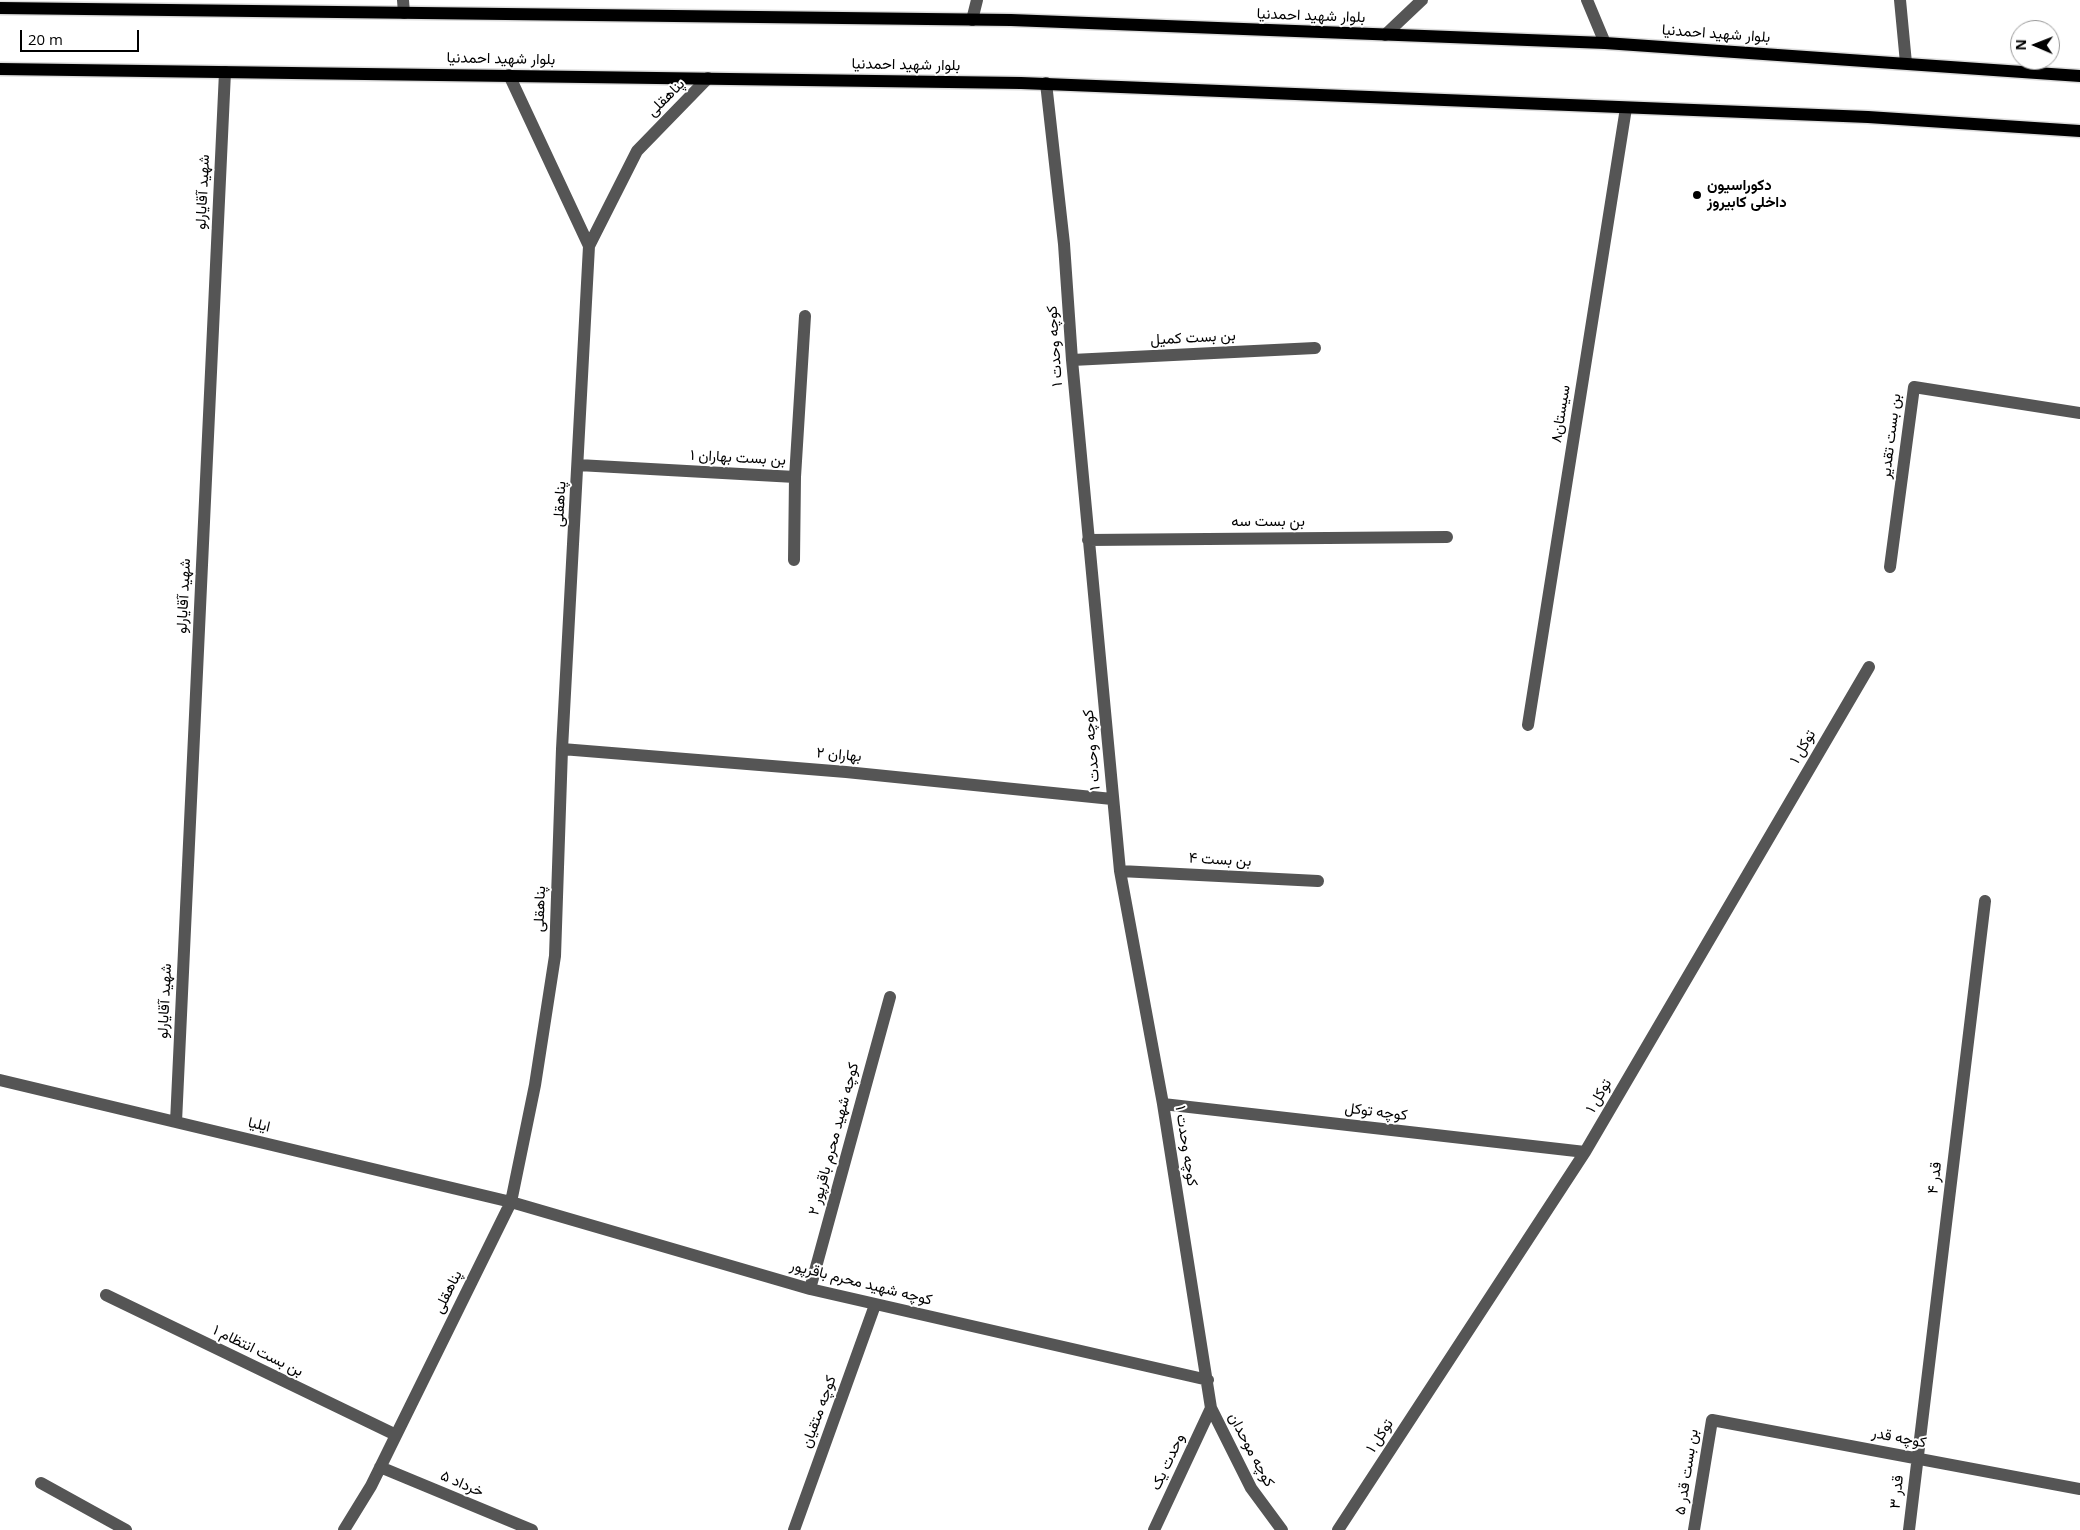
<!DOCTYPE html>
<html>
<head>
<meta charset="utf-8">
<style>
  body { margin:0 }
  #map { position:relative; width:2080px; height:1530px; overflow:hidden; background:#fff; font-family:"Open Sans",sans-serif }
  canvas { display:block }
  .north { position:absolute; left:2010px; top:20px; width:50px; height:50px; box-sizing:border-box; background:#fff; border:1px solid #999; border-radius:50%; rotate:271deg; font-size:14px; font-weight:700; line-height:20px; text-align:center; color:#000 }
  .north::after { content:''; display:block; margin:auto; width:18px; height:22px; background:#000; clip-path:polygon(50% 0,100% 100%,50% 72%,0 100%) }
  .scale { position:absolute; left:20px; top:30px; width:119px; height:22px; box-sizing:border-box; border:2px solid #000; border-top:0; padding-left:6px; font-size:15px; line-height:18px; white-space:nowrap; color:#000; -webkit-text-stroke:4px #fff; paint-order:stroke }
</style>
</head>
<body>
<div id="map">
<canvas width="2080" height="1530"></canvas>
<div class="north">N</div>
<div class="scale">20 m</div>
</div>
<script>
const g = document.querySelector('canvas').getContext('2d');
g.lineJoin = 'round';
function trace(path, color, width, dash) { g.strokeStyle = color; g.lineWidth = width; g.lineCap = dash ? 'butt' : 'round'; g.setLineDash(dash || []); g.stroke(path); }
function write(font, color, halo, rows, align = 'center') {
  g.font = font + ' "Open Sans",Vazirmatn,sans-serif'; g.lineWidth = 4; g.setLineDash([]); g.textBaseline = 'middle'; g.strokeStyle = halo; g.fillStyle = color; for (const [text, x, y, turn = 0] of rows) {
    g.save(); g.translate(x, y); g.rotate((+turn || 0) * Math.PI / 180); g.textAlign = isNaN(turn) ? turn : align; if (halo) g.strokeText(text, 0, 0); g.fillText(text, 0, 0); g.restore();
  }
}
const major = new Path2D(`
  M0 8 1011 20 1605 43 2080 76
  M0 69 1021 83 1868 117 2080 131`);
trace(major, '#dbdbdb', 15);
trace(new Path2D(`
  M403 0 404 13
  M1587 0 1605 43
  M1900 0 1906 63
  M972 20 977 0
  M1385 35 1422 0
  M509 75 589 246
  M1046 83 1064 244 1072 360 1120 871 1163 1104 1211 1408 1251 1488 1282 1530
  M1072 360 1315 348
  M578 465 795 477 805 316
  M1088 540 1447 537
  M794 560 795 477
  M1890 567 1914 387 2080 413
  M1528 725 1626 108
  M562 749 846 772 1112 799
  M1120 871 1318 881
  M0 1080 511 1202 810 1289 1208 1380
  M1163 1104 1585 1152
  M176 1122 225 72
  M810 1289 890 997
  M106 1295 396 1435
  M380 1467 532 1530
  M41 1483 126 1530
  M344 1530 371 1486 511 1202 535 1085 555 956 562 749 589 246 637 151 708 78
  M794 1530 875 1305
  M1154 1530 1211 1408
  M1338 1530 1585 1152 1869 667
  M1694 1530 1712 1420 2080 1489
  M1909 1530 1985 901`), '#555', 12);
trace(major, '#000', 12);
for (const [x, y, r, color] of [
  [1697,195,5,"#000"]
]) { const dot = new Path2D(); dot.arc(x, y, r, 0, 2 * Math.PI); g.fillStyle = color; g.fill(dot); trace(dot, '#fff', 2); }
write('15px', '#000', '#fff', [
  ["بلوار شهید احمدنیا",1311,16,2],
  ["بلوار شهید احمدنیا",1716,34,4],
  ["بلوار شهید احمدنیا",501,59,1],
  ["بلوار شهید احمدنیا",906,65,1],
  ["پناهقلی",666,98,-45],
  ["شهید آقایارلو",203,192,-87],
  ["بن بست کمیل",1193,338,-3],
  ["کوچه وحدت ۱",1055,346,-94],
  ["سیستان۸",1561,414,-81],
  ["بن بست تقدیر",1891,436,-83],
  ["بن بست بهاران ۱",738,458,3],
  ["پناهقلی",560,504,-87],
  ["بن بست سه",1268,522],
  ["شهید آقایارلو",184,596,-87],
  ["توکل ۱",1803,747,-60],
  ["کوچه وحدت ۱",1092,750,-95],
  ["بهاران ۲",839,755,5],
  ["بن بست ۴",1220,860,3],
  ["پناهقلی",540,909,-88],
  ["شهید آقایارلو",165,1001,-87],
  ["توکل ۱",1599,1096,-60],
  ["کوچه توکل",1376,1112,7],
  ["ایلیا",259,1125,13],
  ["کوچه شهید محرم باقرپور ۲",834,1139,-75],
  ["کوچه وحدت ۱",1186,1146,81],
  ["قدر ۴",1935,1178,-83],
  ["کوچه شهید محرم باقرپور",861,1283,14],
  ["پناهقلی",448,1292,-64],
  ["بن بست انتظام ۱",258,1351,26],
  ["کوچه متقیان",819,1412,-70],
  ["توکل ۱",1380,1436,-57],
  ["کوچه قدر",1899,1438,11],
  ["کوچه موحدان",1251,1450,62],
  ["وحدت یک",1168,1462,-65],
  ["بن بست قدر ۵",1687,1472,-81],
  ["خرداد ۵",462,1484,23],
  ["قدر ۳",1897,1492,-84]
]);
write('bold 15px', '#000', '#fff', [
  ["دکوراسیون",1707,186],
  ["داخلی کابیروز",1707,203]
], 'left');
</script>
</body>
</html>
